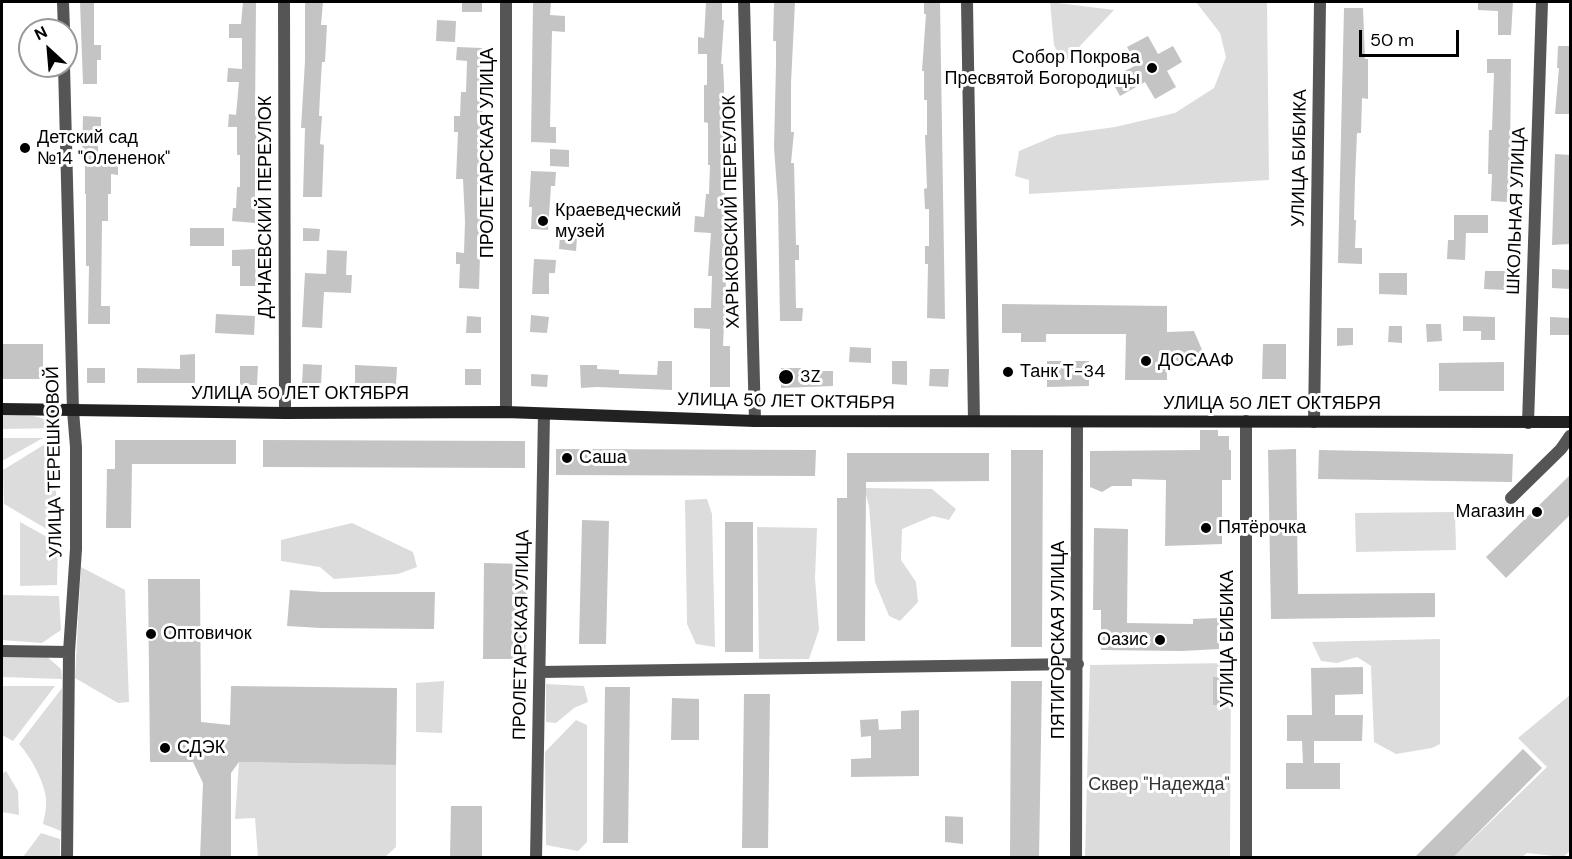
<!DOCTYPE html>
<html>
<head>
<meta charset="utf-8">
<style>
  body { margin:0 }
  #map { position:relative; width:1572px; height:859px; overflow:hidden; background:#fff; font-family:"DM Sans",sans-serif }
  canvas { display:block }
  .frame { position:absolute; inset:0; border:3px solid #000; pointer-events:none }
  .north { position:absolute; left:18px; top:18px; width:60px; height:60px; box-sizing:border-box; background:#fff; border:2px solid #999; border-radius:50%; rotate:334deg; font-size:16px; font-weight:700; line-height:24px; text-align:center; color:#000 }
  .north::after { content:''; display:block; margin:auto; width:21px; height:27px; background:#000; clip-path:polygon(50% 0,100% 100%,50% 72%,0 100%) }
  .scale { position:absolute; left:1359px; top:30px; width:100px; height:27px; box-sizing:border-box; border:3px solid #000; border-top:0; padding-left:8px; font-size:18px; line-height:21px; white-space:nowrap; color:#000; -webkit-text-stroke:4px #fff; paint-order:stroke }
</style>
</head>
<body>
<div id="map">
<canvas width="1572" height="859"></canvas>
<div class="frame"></div>
<div class="north">N</div>
<div class="scale">50 m</div>
</div>
<script>
const g = document.querySelector('canvas').getContext('2d');
g.lineJoin = 'round';
function fill(path, color) { g.fillStyle = color; g.fill(path, 'evenodd'); }
function trace(path, color, width, dash) { g.strokeStyle = color; g.lineWidth = width; g.lineCap = dash ? 'butt' : 'round'; g.setLineDash(dash || []); g.stroke(path); }
function write(font, color, halo, rows, align = 'center') {
  g.font = font + ' "DM Sans",sans-serif'; g.lineWidth = 6; g.setLineDash([]); g.textBaseline = 'middle'; g.strokeStyle = halo; g.fillStyle = color; for (const [text, x, y, turn = 0] of rows) {
    g.save(); g.translate(x, y); g.rotate((+turn || 0) * Math.PI / 180); g.textAlign = isNaN(turn) ? turn : align; if (halo) g.strokeText(text, 0, 0); g.fillText(text, 0, 0); g.restore();
  }
}
fill(new Path2D(`
  M1050 2 1114 10 1063 64 1054 45Z
  M1196 2H1267L1269 180 1029 194V180L1015 176 1019 151 1057 135 1115 127 1175 113 1214 88 1226 57 1220 33Z
  M2 415C22 415 43 413 58 428L2 429Z
  M2 438H43L2 461Z
  M55 438 57 535 4 504 3 470Z
  M864 488 932 489 956 509 949 520 933 516 902 529 901 560 916 582 918 602 900 621 889 616 875 582 869 506Z
  M707 499 712 514 715 647 696 644 687 624 685 500Z
  M1455 512 1456 550 1356 552 1355 513Z
  M20 522 58 543 57 585 20 586Z
  M352 523 413 552 417 567 398 574 334 579 320 567 281 561V540Z
  M757 527 817 528 815 578 819 630 809 659H759Z
  M81 567 125 590 129 702 118 703 75 678Z
  M2 595 59 596 61 630 42 643 2 640Z
  M1440 639V744L1432 748 1396 754 1374 742 1371 666 1357 657 1337 663 1321 661 1312 642Z
  M2 654 45 655 61 669 62 679 2 677Z
  M1231 663 1230 857 1085 858 1090 665Z
  M444 681 442 733 416 732V683Z
  M546 684 584 686 588 702 574 708 556 723 546 722Z
  M2 686H55L13 741 2 735Z
  M62 688 61 831 43 824C44 818 46 811 46 805 48 787 31 757 19 744Z
  M1570 695V851L1563 857 1527 853 1522 857H1454L1547 767 1518 738Z
  M576 720 587 725V842L578 851 546 845 545 752Z
  M396 754V847L385 857H258L255 818 235 819 239 762 396 765Z
  M6 771 18 791 19 815 2 812V774Z
  M41 833 60 839V857H23Z`), '#dcdcdc');
fill(new Path2D(`
  M80 2H94V45H101V60H97V84H83Z
  M243 2H256L255 115H257L256 142H258L257 155H255V223L232 221 233 208H236L237 187H240V155H237V127H228L229 114 236 115 239 82H227L228 68 242 69V38H229V24H241Z
  M305 2H323L321 25H327L325 62H322L320 95 319 116H322L320 144 324 145 322 197H303L305 128H301L305 61Z
  M462 2H482V12H462Z
  M533 2H551L550 15 565 16V32L552 31 550 127H556V143L531 142Z
  M706 2H722V20H724L721 64H723L724 85V151H726L725 195H726L723 239H726L725 260 727 261 723 346H730V387H710V329L694 328V308H711L712 276H708L711 233 694 232 695 216 704 217 706 194H709L710 165H708V123L704 122V85H707V54H698V37L704 38Z
  M774 2H795L791 83V132H794L791 163H794L796 245H799V260H795L796 308H803L802 321H780L778 203 774 147 776 65V41H773Z
  M924 2H940L945 319 927 318 928 264H925V246H929V209H925L924 189 927 188 925 135H927V100H924V71H922L926 14H924Z
  M1478 2H1513L1511 35H1498V11L1478 10Z
  M1344 8H1363L1365 59H1368V99L1362 98 1361 133H1357L1355 180 1354 220H1356L1355 248H1362V264L1338 263Z
  M437 20 456 21 455 42 436 41Z
  M1148 36 1158 54 1173 46 1182 62 1167 71 1176 87 1155 99 1145 82 1120 96 1110 78 1137 65 1127 47Z
  M1558 46H1570V114H1555L1559 68H1557Z
  M457 47 482 48V70H484L479 185 481 221 479 289 459 288 460 264H456V252L464 253 465 221 463 179H456L458 132H454V116H460L461 92H466L467 61 456 60Z
  M1487 59H1511L1510 158 1507 202 1491 201 1492 174H1488L1489 130H1492L1494 73H1487Z
  M83 116 101 117V130H98V162H118V175L111 174V194H108V221H102L101 306H110V324H88L89 266H86V194H85V154H82Z
  M550 149 569 150V167L550 166Z
  M1555 154 1570 155V244L1552 245Z
  M531 171 556 172 555 186H551L548 230 531 229 532 207H529Z
  M1454 215H1488V233H1466L1465 260 1447 259 1448 240H1454Z
  M190 228H224V246H190Z
  M303 228 320 229 319 241H303Z
  M560 236 577 238 576 251 559 249Z
  M255 249 256 286H240V266H232V250Z
  M327 250 347 251 346 275H352L351 293 324 292 322 328 302 327 305 273 326 274Z
  M534 259 556 260 555 273H549V294H532Z
  M1552 269 1570 270V289L1552 288Z
  M1485 271H1506V290L1484 289Z
  M1379 273H1407V295L1379 294Z
  M1002 304 1167 306V332L1194 331 1203 352 1201 356 1192 361 1180 362 1167 356V380H1125L1126 334H1046V342H1021V333H1002Z
  M216 314 255 316 254 335 215 333Z
  M531 315 549 317 547 333 530 332Z
  M467 316 481 317V333H466Z
  M1463 316 1495 317V340H1481V331H1463Z
  M1550 317 1570 318 1569 335H1550Z
  M1426 324H1441L1442 341 1427 342Z
  M1389 326H1402V343L1388 342Z
  M1337 328H1353V345L1337 346Z
  M2 344H43V379H2Z
  M1263 344H1286V379H1262Z
  M850 347 871 348V363L849 362Z
  M195 354V383H137V368L180 369V355Z
  M658 361H672V390L597 387 581 388 580 365H597V369L619 370V374L657 375Z
  M892 361H907V385L892 384Z
  M1047 361H1089V386L1047 387Z
  M1504 362V391H1439V363Z
  M303 364 322 365 321 385 302 384Z
  M355 365 397 367 396 385 355 383Z
  M240 366H258L257 385H240Z
  M87 368H105V383H87Z
  M781 368H815V371H833V386L781 388Z
  M465 369H481V385H465Z
  M930 369H949L948 387 929 386Z
  M531 374 548 375 547 387 531 386Z
  M1200 430H1218V436H1229V450H1231V480H1222V544L1165 546 1166 480 1132 479V486H1112L1102 492 1090 487V451L1200 450Z
  M115 440H236V464H132L131 528H106L107 469H115Z
  M263 440 525 441V468L263 467Z
  M556 449 816 450 815 476 556 475Z
  M1296 449 1298 594 1435 593V617L1271 619 1268 450Z
  M1011 450H1043L1042 647H1011Z
  M1319 450 1513 454 1512 482 1318 479Z
  M847 453H989V481L866 482 865 641H837V498H847Z
  M1570 475V515L1506 578 1486 557Z
  M582 520 609 521 606 644H579Z
  M725 522H753V652H725Z
  M1094 528 1128 529 1127 623 1193 624V619L1219 618V649L1182 651 1101 650V610H1093Z
  M484 563 527 564 525 659H483Z
  M148 579H200L201 722 230 725 231 686 397 688 396 765 239 762 231 773V858H200L203 783 193 762H150Z
  M290 590 323 592H435L434 629 321 628 287 626Z
  M1363 667V694L1335 695V715H1363L1362 741H1314V763H1340V789H1286V763H1303L1302 741H1287V715H1312L1311 668Z
  M1213 677H1225V705H1213Z
  M1011 681H1042L1039 858H1010Z
  M605 687H630L628 843H603Z
  M744 694H770L768 848H742Z
  M672 698 699 699V740H671Z
  M919 710V776L851 777V759L871 758V736L861 737 860 720 878 719 879 730 901 729V711Z
  M1523 749 1542 768 1453 858H1414Z
  M451 806H482V858H450Z
  M945 816 963 817V844L945 842Z`), '#c4c4c4');
trace(new Path2D(`
  M63 2 64 30
  M284 2 285 413
  M506 2V412
  M744 2 755 421
  M967 2 974 421
  M64 66 73 411 76 447V549L69 652 67 858
  M1314 422 1320 2
  M1528 423 1542 2
  M1511 498 1561 449 1570 436
  M2 651 69 652
  M540 672 1078 664
  M536 858 544 414
  M1076 858 1077 422
  M1246 858V421`), '#555', 12);
trace(new Path2D(`
  M2 409 285 413 506 412 755 421 1570 422`), '#222', 12);
for (const [x, y, r, color] of [
  [1152,68,6,"#000"],
  [25,148,6,"#000"],
  [543,221,6,"#000"],
  [1146,361,6,"#000"],
  [1008,372,6,"#000"],
  [786,377,8,"#000"],
  [567,458,6,"#000"],
  [1537,512,6,"#000"],
  [1206,528,6,"#000"],
  [151,634,6,"#000"],
  [1160,640,6,"#000"],
  [165,748,6,"#000"]
]) { const dot = new Path2D(); dot.arc(x, y, r, 0, 2 * Math.PI); g.fillStyle = color; g.fill(dot); trace(dot, '#fff', 2); }
write('18px', '#000', '#fff', [
  ["Собор Покрова",1140,58,"right"],
  ["Пресвятой Богородицы",1140,79,"right"],
  ["Детский сад",37,138],
  ["№14 \"Олененок\"",37,159],
  ["Краеведческий",555,211],
  ["музей",555,232],
  ["ДОСААФ",1158,361],
  ["Танк Т-34",1020,372],
  ["3Z",800,377],
  ["Саша",579,458],
  ["Магазин",1525,512,"right"],
  ["Пятёрочка",1218,528],
  ["Оптовичок",163,634],
  ["Оазис",1148,640,"right"],
  ["СДЭК",177,748]
], 'left');
write('18px', '#000', '#fff', [
  ["ПРОЛЕТАРСКАЯ УЛИЦА",488,153,-90],
  ["УЛИЦА БИБИКА",1300,158,-89],
  ["ДУНАЕВСКИЙ ПЕРЕУЛОК",266,207,-90],
  ["ШКОЛЬНАЯ УЛИЦА",1517,211,-88],
  ["ХАРЬКОВСКИЙ ПЕРЕУЛОК",732,212,-91],
  ["УЛИЦА 50 ЛЕТ ОКТЯБРЯ",300,394],
  ["УЛИЦА 50 ЛЕТ ОКТЯБРЯ",786,402,1],
  ["УЛИЦА 50 ЛЕТ ОКТЯБРЯ",1272,404],
  ["УЛИЦА ТЕРЕШКОВОЙ",55,462,-91],
  ["ПРОЛЕТАРСКАЯ УЛИЦА",522,635,-89],
  ["УЛИЦА БИБИКА",1228,639,-90],
  ["ПЯТИГОРСКАЯ УЛИЦА",1059,640,-90]
]);
write('18px', '#333', '#fff', [
  ["Сквер \"Надежда\"",1159,785]
]);
</script>
</body>
</html>
